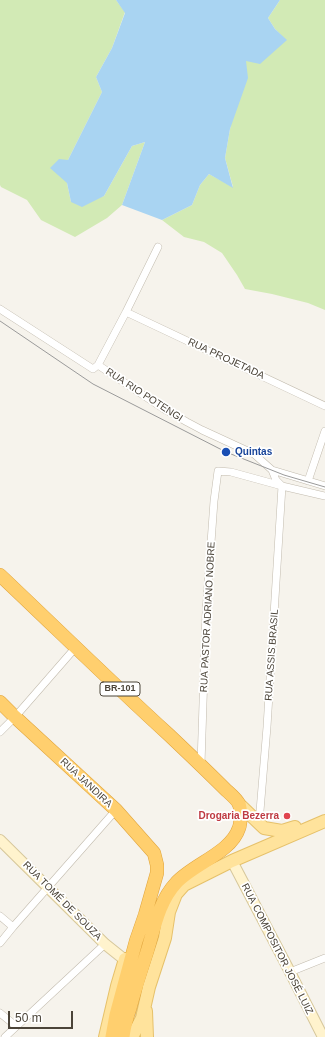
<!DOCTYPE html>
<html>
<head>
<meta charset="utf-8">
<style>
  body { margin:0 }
  #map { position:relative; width:325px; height:1037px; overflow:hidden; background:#f6f3ec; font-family:Arial,sans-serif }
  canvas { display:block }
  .scale { position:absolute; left:8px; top:1011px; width:65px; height:18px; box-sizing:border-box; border:2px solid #4b4439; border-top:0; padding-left:5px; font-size:12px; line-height:14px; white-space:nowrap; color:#4b4439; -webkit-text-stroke:3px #fff; paint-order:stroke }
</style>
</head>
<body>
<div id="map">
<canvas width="325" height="1037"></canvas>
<div class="scale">50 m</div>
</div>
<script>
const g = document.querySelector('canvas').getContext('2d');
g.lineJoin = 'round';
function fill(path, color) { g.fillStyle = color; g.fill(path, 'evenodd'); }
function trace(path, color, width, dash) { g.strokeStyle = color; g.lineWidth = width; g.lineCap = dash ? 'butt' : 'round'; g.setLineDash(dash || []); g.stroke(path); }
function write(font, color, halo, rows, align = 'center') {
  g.font = font + ' Arial,sans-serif'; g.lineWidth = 3.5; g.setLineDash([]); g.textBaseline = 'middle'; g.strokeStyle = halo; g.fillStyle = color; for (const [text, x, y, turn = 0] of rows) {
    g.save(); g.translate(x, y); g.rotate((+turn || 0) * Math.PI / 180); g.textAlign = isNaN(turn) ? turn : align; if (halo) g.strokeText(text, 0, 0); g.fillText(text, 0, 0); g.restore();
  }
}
fill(new Path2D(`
  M0 0H116L125 12 112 48 96 77 102 92 68 160 67 183 71 202 104 196 132 146 145 142 122 205 107 218 75 237 41 220 27 200 1 187 0 185Z
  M280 0H325V310L308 303 272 294 245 289 237 275 222 253 204 242 184 237 162 220 192 205 200 185 209 174 233 187 225 158 230 129 246 61 286 40 275 29 268 18Z`), '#d2eab5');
fill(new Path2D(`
  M116 0H280L268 18 275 29 287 40 260 64 246 61 248 78 230 129 225 158 233 188 209 174 200 185 192 205 162 220 122 205 145 142 132 146 104 196 82 207 71 202 67 183 50 168 59 159 68 160 102 92 96 77 112 48 125 13Z`), '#a9d4f2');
trace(new Path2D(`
  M134 1016 147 972`), '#d4d0c8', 13, [13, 6]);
const street = new Path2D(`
  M0 309 93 369 98 365 126 312 158 247
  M126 312 325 406
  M98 365 164 409 187 422 202 430 254 454 272 470 276 480 281 485
  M272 470 325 486
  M308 481 325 431
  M0 732 15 717 76 647
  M201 764 206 612 214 501 218 471 231 472 282 486 325 496
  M259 823 267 727 282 486
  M0 916 13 927
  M0 943 13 927 116 810
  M290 972 325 958
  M0 1013 16 1026
  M5 1037 105 944`);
const secondary = new Path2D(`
  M0 840 105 944 125 960
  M232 861 290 972 323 1037`);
const primary = new Path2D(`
  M239 804 264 828 282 831 295 827
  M146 1011 147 1037
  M105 1037 117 986 125 959
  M132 1037 142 1018 149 987 165 938 169 912 176 894 184 885 232 861 325 821`);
const highway = new Path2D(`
  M0 575C56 628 111 682 168 734 187 752 206 770 225 789 228 792 237 799 239 804 241 809 241 823 239 828 231 853 193 864 176 883 159 901 154 929 147 952 141 971 135 989 130 1008 127 1017 124 1027 123 1037
  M0 702 15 717 116 810 154 853 157 865V873L145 915 136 941 116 1015 112 1037`);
trace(street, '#c2bbae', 8);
trace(secondary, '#d6c79b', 12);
trace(primary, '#e6c16a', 14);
trace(highway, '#e0a43c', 14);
trace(street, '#fff', 7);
trace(secondary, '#fff3cd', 10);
trace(primary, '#ffe39c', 12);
trace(highway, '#ffcf6e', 13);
trace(new Path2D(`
  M0 321 93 384 226 452 284 475 325 487`), '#9a9a9a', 1);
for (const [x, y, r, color] of [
  [226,452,5,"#1a4fb4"],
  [287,816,4,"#e0444e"]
]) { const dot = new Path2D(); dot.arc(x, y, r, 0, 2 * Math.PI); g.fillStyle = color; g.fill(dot); trace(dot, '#fff', 1.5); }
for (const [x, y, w] of [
  [120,689,40]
]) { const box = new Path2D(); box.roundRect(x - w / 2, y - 7, w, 14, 3); g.fillStyle = '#fff'; g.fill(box); trace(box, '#4b4439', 1); }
write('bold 9px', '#4b4439', null, [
  ["BR-101",120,689]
]);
write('10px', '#4b4439', '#fff', [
  ["RUA PROJETADA",226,359,25],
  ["RUA RIO POTENGI",144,395,33],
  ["RUA PASTOR ADRIANO NOBRE",208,617,-87],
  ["RUA ASSIS BRASIL",272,655,-86],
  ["RUA JANDIRA",86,783,43],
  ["RUA TOMÉ DE SOUZA",62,901,45],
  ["RUA COMPOSITOR JOSÉ LUIZ",277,949,63]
]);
write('bold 10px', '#164399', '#fff', [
  ["Quintas",235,452]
], 'left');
write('bold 10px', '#be3a42', '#fff', [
  ["Drogaria Bezerra",279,816]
], 'right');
</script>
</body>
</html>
